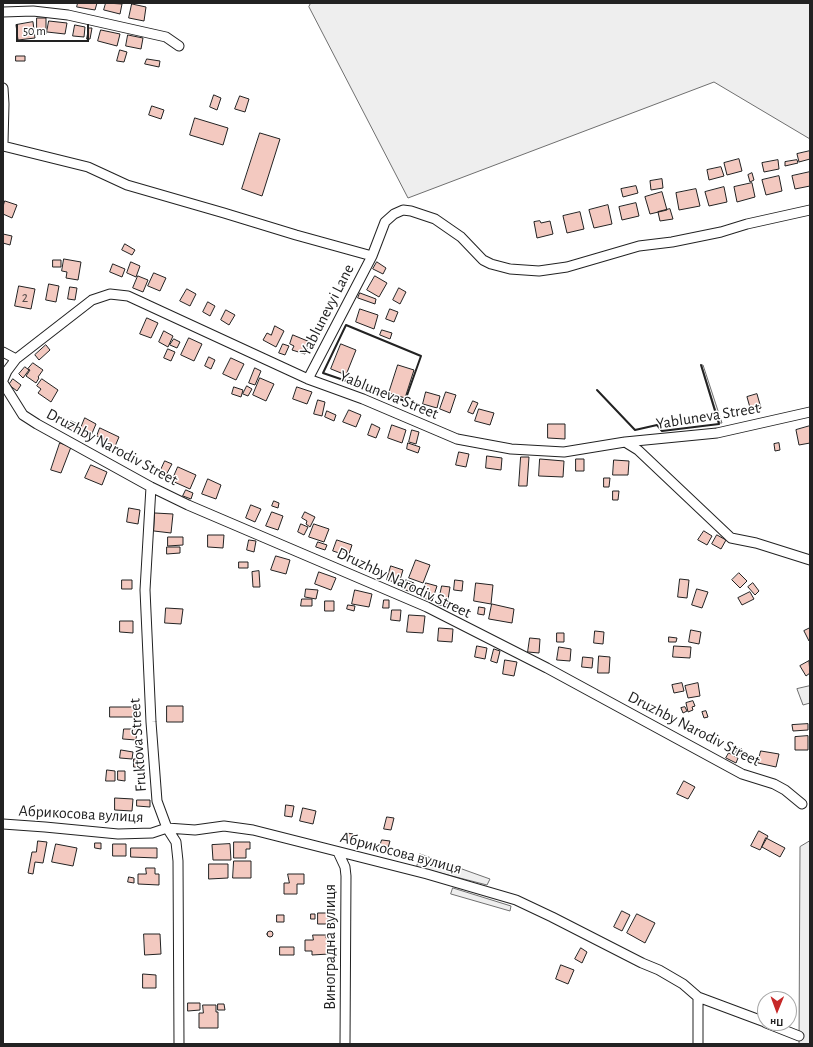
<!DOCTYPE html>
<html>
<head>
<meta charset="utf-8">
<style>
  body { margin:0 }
  #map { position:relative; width:813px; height:1047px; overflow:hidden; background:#fff; font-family:"Alegreya Sans",sans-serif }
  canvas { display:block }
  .frame { position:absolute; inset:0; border:4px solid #222; pointer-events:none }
  .north { position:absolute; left:757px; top:991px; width:40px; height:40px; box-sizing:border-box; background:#fff; border:1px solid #a7a7a7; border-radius:50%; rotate:181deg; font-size:11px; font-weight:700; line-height:16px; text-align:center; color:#222 }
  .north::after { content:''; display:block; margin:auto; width:14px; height:18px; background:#c62828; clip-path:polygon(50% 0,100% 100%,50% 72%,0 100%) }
  .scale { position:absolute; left:16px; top:24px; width:73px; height:18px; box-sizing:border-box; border:2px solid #222; border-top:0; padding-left:5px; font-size:12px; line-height:14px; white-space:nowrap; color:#222; -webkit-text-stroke:3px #fff; paint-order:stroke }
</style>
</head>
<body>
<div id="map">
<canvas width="813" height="1047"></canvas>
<div class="frame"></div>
<div class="north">Пн</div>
<div class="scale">50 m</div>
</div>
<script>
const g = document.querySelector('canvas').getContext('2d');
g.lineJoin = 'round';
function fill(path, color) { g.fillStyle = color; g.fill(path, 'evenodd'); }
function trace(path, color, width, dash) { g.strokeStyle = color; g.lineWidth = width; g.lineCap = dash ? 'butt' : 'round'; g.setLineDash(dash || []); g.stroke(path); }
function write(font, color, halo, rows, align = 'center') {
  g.font = font + ' "Alegreya Sans",sans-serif'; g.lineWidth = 3; g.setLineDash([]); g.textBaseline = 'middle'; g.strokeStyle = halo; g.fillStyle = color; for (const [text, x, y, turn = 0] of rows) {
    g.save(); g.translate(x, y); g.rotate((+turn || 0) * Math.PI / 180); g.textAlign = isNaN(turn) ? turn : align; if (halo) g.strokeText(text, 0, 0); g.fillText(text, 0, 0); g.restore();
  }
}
const green = new Path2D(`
  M311 3H810V139L714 82 408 198 309 7Z
  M702 365H703L722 423H720Z
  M810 686V703L803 705 797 689Z
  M810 841V1044H799L800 847Z
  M420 854 490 879 487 885 417 867Z
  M453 888 511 906 510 911 451 894Z`);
fill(green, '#eee');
trace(green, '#6f6f6f', 1);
const building = new Path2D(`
  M78 3H97L95 10 77 7Z
  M106 3 122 4 120 14 104 10Z
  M132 4 146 7 144 21 129 18Z
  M37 18H46V34H37Z
  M49 21 67 23 65 34 47 32Z
  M33 22 35 38 18 40 16 25Z
  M75 25 85 27 84 37 73 36Z
  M89 28H92L90 39H87Z
  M101 30 120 34 117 46 98 41Z
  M128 35 143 38 141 49 126 46Z
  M120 50 127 52 124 62 117 61Z
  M16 56H25V61H16Z
  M147 59 160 61 159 67 145 64Z
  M214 95 221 98 217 110 210 107Z
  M240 96 249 99 245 112 235 109Z
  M152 106 164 110 161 119 149 115Z
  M195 118 228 128 223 145 190 135Z
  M260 133 280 139 262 196 242 189Z
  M810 151V159L799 162 797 154Z
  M739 159 742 171 727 175 724 163Z
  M778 160 779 169 764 172 762 163Z
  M797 160 798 163 785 166V162Z
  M721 167 724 176 709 180 707 170Z
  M810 172V186L795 189 792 176Z
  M752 173 754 180 750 182 748 175Z
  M779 176 782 191 766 195 762 180Z
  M662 179 663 188 651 190 650 181Z
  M752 183 755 197 737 202 734 187Z
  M636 186 638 193 623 197 621 189Z
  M724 187 727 202 709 206 705 192Z
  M696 189 700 206 679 210 676 193Z
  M662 192 667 210 650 214 645 197Z
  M5 201 17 205 12 218 3 214V207Z
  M636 203 639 216 622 220 619 207Z
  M608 205 612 224 594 228 589 210Z
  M670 209 673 219 660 221 658 212Z
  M580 212 584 229 567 233 563 216Z
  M540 221 541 223 550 221 553 234 537 238 534 222Z
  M3 234 12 236 10 245 3 243Z
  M125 244 135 250 132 255 122 250Z
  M64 259 81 262 78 280 66 278 67 272 62 271Z
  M53 260H61V267H53Z
  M131 262 140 266 136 277 127 273Z
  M377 262 386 268 383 274 373 269Z
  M113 264 125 269 122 277 110 272Z
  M154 273 166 278 160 291 148 286Z
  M138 276 148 280 143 292 133 288Z
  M375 276 387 283 379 297 367 290Z
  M49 284 59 286 56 302 46 300Z
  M19 286 35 289 31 309 15 306Z
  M70 287 77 288 75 300 68 299Z
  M399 288 406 292 400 304 393 300Z
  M187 289 196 294 190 306 180 301Z
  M360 293 376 299 375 304 358 298Z
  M208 302 215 306 210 316 203 312Z
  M360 309 378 315 374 329 356 322Z
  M390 309 398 312 394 322 386 319Z
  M226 310 235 315 229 325 221 320Z
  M147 318 158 323 151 338 140 334Z
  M275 326 284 331 276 347 263 340 267 333 271 335Z
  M382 330 392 333 390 339 380 335Z
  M164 331 173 336 168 347 159 342Z
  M293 335 310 342 305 354 292 350 294 346 290 344Z
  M189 338 202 344 194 361 181 355Z
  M174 339 180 342 177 348 170 345Z
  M283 344 289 346 285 355 279 353Z
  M341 344 356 350 346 375 331 369Z
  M46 345 50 350 39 360 35 355Z
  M168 349 175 352 171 361 164 358Z
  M209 357 215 360 211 369 205 366Z
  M231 358 244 364 236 380 223 374Z
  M33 363 43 370 38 377 39 378 36 383 26 376 30 370 28 369Z
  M398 365 414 370 405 398 389 393Z
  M25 367 29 370 23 378 19 374Z
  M255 368 261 371 255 385 249 383Z
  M260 378 274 384 266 401 253 395Z
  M13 379 21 385 17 391 9 385Z
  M42 379 58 390 51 402 38 393 41 389 37 386Z
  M247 386 252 389 248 396 243 394Z
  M234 387 243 390 241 397 232 394Z
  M297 387 312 392 307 404 293 399Z
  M426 392 440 396 437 408 423 404Z
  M446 392 456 395 450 413 440 409Z
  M757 394 761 408 751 411 747 397Z
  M318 400 325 402 322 416 314 414Z
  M473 401 478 403 473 414 468 412Z
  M479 409 494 413 490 425 475 421Z
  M349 410 361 415 356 427 343 422Z
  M327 411 336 415 334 421 325 417Z
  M85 418 96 424 90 438 79 433Z
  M71 421 79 425 75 433 67 429Z
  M372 424 380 428 376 438 368 435Z
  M548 424H565V439L548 438Z
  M392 425 406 430 402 443 388 438Z
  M810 426V443L799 445 796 430Z
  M100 428 119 437 113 451 101 446 104 439 97 436Z
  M412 430 419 432 416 444 409 442Z
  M60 443 71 447 61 473 51 470Z
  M408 443 420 447 418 453 407 449Z
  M779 443 780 450 775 451 774 444Z
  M459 452 469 454 466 467 456 465Z
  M487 456 502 458 501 470 486 468Z
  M521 457H529L527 486H519Z
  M540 459 564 461 563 477 539 476Z
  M576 459H584V471H576Z
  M614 460 629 461 628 475H613Z
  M165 461 172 464 166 475 160 472Z
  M91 465 107 472 102 485 85 478Z
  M178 467 196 475 190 489 172 481Z
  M604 478H610L609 487H604Z
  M208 479 221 485 216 499 202 494Z
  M186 490 193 493 191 499 183 496Z
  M613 491H619L618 500H613Z
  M274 501 279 503 278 508 272 506Z
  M251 505 261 509 255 522 246 518Z
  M129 508 140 510 138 524 127 522Z
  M272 512 283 516 278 530 266 526Z
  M305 512 315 517 310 527 306 524 307 521 302 518Z
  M155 513 173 514 171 533 154 531Z
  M301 524 308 527 304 535 298 532Z
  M314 524 329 529 324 542 309 537Z
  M704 531 712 536 707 545 698 540Z
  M208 535H224L223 548 208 547Z
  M717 535 726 540 721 549 712 544Z
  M168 537H183V545L168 546Z
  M249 540 256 541 254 552 247 550Z
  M337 540 352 545 349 554 340 551 339 553 333 551Z
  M318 542 327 545 325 550 316 547Z
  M167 547H180V553L167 554Z
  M276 556 290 560 286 574 271 570Z
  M416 560 430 565 423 583 409 578Z
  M239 562H248V568H239Z
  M391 566 403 570 399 583 387 580Z
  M259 571 260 587H253L252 572Z
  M319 572 336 578 331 590 315 584Z
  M739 573 747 581 740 588 732 580Z
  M680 579 689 580 687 598 678 597Z
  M122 580H132V589H122Z
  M406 580 414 583 411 592 403 589Z
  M455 580 463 581 462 591 454 590Z
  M426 583 437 586 432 601 421 597Z
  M476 583 493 585 491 604 474 601Z
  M753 583 759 591 755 595 748 587Z
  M442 586 450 587 447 606 438 605Z
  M306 589 318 590 316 599 305 597Z
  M697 589 708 592 702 608 692 605Z
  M355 590 372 594 369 607 352 604Z
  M750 592 754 599 742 605 738 598Z
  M302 599H312V606H301Z
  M384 600H389V608H383Z
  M325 601H334V611H325Z
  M492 604 514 609 512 623 489 619Z
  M348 605 355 606 354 611 347 609Z
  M479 607 485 608 484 615 478 614Z
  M166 608 183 609 181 624 165 623Z
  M392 610H401L400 621 391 620Z
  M409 615 425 616 423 633 407 632Z
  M120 621H133V633L120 632Z
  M439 628 453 629 452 642 438 641Z
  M810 628V640L809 641 804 631Z
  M691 630 701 632 699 644 689 642Z
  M595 631 604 632 603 644 594 643Z
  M557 633H564V642H557Z
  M669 637 677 638 676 642H669Z
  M530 638 540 639 539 653 528 652Z
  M477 646 487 648 485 659 475 657Z
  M674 646 691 647 690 658 673 657Z
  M559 647 571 649 570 661 557 660Z
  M494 649 500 651 497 663 491 661Z
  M599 656 610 657 609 673H598Z
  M583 657 593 658 592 668 582 667Z
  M505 660 517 662 514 676 503 674Z
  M809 661 810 673 806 676 800 666Z
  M682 683 684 691 674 693 672 685Z
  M698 683 700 696 688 698 685 686Z
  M693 701 695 706 692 707 693 710 688 712 686 703Z
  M167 706H183V722H167Z
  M110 707H134V717H110Z
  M685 707 687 711 683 713 681 708Z
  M706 711 708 717 704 718 702 712Z
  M808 724V730L793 731 792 725Z
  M124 729H137L136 740 123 739Z
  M808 736V750H795V737Z
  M738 748 742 749 740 754 736 753Z
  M121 750 133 752 132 759 120 758Z
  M761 751 779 754 776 767 758 763Z
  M729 753 738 758 736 763 726 758Z
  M134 759H144V767H134Z
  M107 770 115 771V781H106Z
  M118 771H125V781L118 780Z
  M684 781 695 787 688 799 677 794Z
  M115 798 133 799 132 811 115 810Z
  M137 800H150V807L137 806Z
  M286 805 294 806 292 817 285 816Z
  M303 808 316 811 313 824 300 821Z
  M387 817 394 818 391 830 384 829Z
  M759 831 768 836 760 850 751 846Z
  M347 833 353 834 352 840 345 838Z
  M766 838 785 848 780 857 762 847Z
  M382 840 390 841 388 848 380 846Z
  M38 841 47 842 43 863 35 862 33 874 28 873 32 852H36Z
  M234 842H250V849H246V858H234Z
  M95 843H101V849L95 848Z
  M56 844 77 848 73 866 52 862Z
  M113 844H126V856H113Z
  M230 844 231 860H213L212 845Z
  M131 848H157V858L131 857Z
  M234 861H251V878H233Z
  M209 864H228V878L209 879Z
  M146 868H155V874H159V885L138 884V874H146Z
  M288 874H304V884H297V894H284V883H289Z
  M129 877 134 878V883L128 882Z
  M622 911 630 915 622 931 614 927Z
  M318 913H334V924H318Z
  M311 914H315V919H311Z
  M637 914 655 923 645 943 627 933Z
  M277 915H284V922H277Z
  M267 934a3 3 0 1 1 6 0a3 3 0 1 1-6 0Z
  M144 934H160L161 954 145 955Z
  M313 935H326V938H329V954L312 955V951H305V940H313Z
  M280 947H294V955H280Z
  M581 948 587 952 582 963 575 959Z
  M561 965 574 970 568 984 556 979Z
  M143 974 156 975V988H143Z
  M188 1003H200V1010L188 1011Z
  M218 1004H224L225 1010H218Z
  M203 1005H216V1012H218V1028H199V1013H203Z`);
fill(building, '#f3c9c0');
trace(building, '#222', 1);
const minor = new Path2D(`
  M3 12 33 11 68 15 166 37 179 46
  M3 88 4 104 3 143
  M3 146 88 167 127 185 224 213 296 235 372 256
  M3 352 16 359
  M308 379 372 256 385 222 394 214 403 210 411 211 435 219 461 237 483 260 491 264 510 269 539 271 567 267 639 246 672 242 721 232 747 224 810 210
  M3 380 7 371 16 359 92 300 110 294 128 296 308 379 363 399 457 439 511 449 564 452 625 442 717 433 810 412
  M3 383 23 415 37 424 151 487 188 505 427 607 547 668 742 774 774 784 785 790 802 804
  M625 442 638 450 731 538 756 543 810 560
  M151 487 145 590 151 722 157 801 167 828 176 842 178 861 179 1044
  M3 824 45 827 118 834 152 833 167 828 195 830 224 826 253 830 427 874 516 900 552 917 642 963 659 970 683 984 698 997 765 1022
  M338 852 345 867 346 876 345 1044
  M766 1023 799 1036
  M698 1044V997`);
trace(minor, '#222', 11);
trace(minor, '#fff', 9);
trace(new Path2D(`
  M346 325 421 356 405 401 323 373Z
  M597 390 635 430 657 425 662 431 719 424 701 365`), '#222', 2);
write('14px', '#564c4a', null, [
  ["2",25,298]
]);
write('16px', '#222', '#fff', [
  ["Yablunevyi Lane",327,310,-63],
  ["Yabluneva Street",389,395,22],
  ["Yabluneva Street",708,416,-9],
  ["Druzhby Narodiv Street",112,447,28],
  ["Druzhby Narodiv Street",404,583,25],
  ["Druzhby Narodiv Street",694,729,27],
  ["Fruktova Street",138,745,-94],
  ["Абрикосова вулиця",81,814,3],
  ["Абрикосова вулиця",401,853,15],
  ["Виноградна вулиця",330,947,-90]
]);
</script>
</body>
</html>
